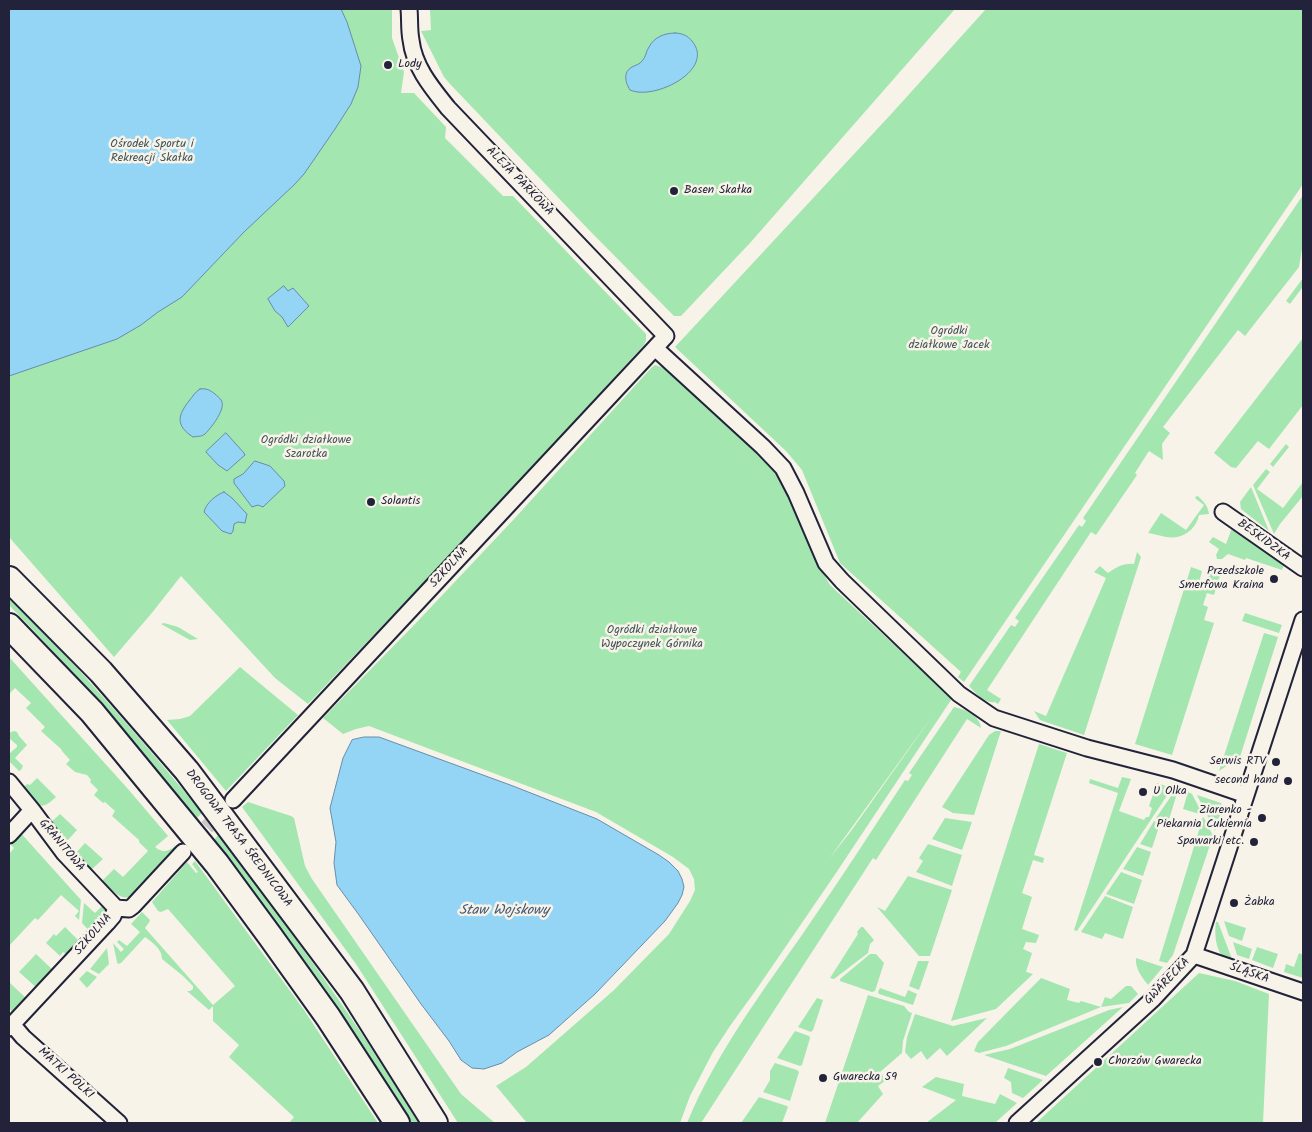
<!DOCTYPE html>
<html>
<head>
<meta charset="utf-8">
<style>
  body { margin:0 }
  #map { position:relative; width:1312px; height:1132px; overflow:hidden; background:#f7f3e8; font-family:Kalam,sans-serif }
  canvas { display:block }
  .frame { position:absolute; inset:0; border:10px solid #22223b; pointer-events:none }
</style>
</head>
<body>
<div id="map">
<canvas width="1312" height="1132"></canvas>
<div class="frame"></div>
</div>
<script>
const g = document.querySelector('canvas').getContext('2d');
g.lineJoin = 'round';
function fill(path, color) { g.fillStyle = color; g.fill(path, 'evenodd'); }
function trace(path, color, width, dash) { g.strokeStyle = color; g.lineWidth = width; g.lineCap = dash ? 'butt' : 'round'; g.setLineDash(dash || []); g.stroke(path); }
function write(font, color, halo, rows, align = 'center') {
  g.font = font + ' Kalam,sans-serif'; g.lineWidth = 5; g.setLineDash([]); g.textBaseline = 'middle'; g.strokeStyle = halo; g.fillStyle = color; for (const [text, x, y, turn = 0] of rows) {
    g.save(); g.translate(x, y); g.rotate((+turn || 0) * Math.PI / 180); g.textAlign = isNaN(turn) ? turn : align; if (halo) g.strokeText(text, 0, 0); g.fillText(text, 0, 0); g.restore();
  }
}
fill(new Path2D(`
  M9 9H392V38L404 72 401 93H414L446 127 445 138 503 196H513L646 334V340L644 345 484 519 308 704 275 678 181 576 151 614 114 657 9 537Z
  M420 9H955L750 243 681 316H674L589 230 450 84 444 77 421 31 431 30 430 10Z
  M986 9H1303V184L964 682 958 677 961 672 840 563 802 470 786 451 675 347 893 112Z
  M1303 195V243L1299 267 1245 336 1238 330 1163 427 1170 433 1162 444 1163 460 1149 451 1135 473 1137 475 1096 535 1091 532 987 690 1001 699 998 704 995 702C984 704 976 693 969 686L1011 625 1015 627 1019 621 1015 618 1079 525 1082 527 1086 521 1083 518Z
  M1303 278V288H1302L1290 304 1286 301Z
  M1303 338V405L1269 449 1258 441 1236 468 1231 467 1214 453Z
  M655 365 664 368 753 449 775 472 789 499 816 561 830 585 948 695 949 694 953 697 834 876 756 990 730 1026 713 1052 690 1096 680 1123H527L496 1086 526 1067 614 990 669 934 690 901 695 890 694 879 689 869 673 857 596 812 369 726 356 729 343 734 323 718 416 623 515 518 652 367ZM936 711 851 831 829 859Z
  M1286 444 1289 447 1273 467 1270 464Z
  M1266 469 1270 472 1257 489 1283 508 1303 482V496L1280 524 1274 534 1253 485Z
  M1251 487 1269 531 1241 509 1240 502Z
  M1198 496C1204 502 1208 506 1209 514L1199 515C1197 526 1188 535 1177 537 1168 539 1156 534 1148 533L1161 513 1186 530 1204 505 1196 499 1195 497Z
  M1234 527 1285 563 1282 570 1246 558 1245 560 1228 554 1222 559H1217L1216 555 1219 549 1209 542 1213 537 1226 544 1232 528Z
  M1137 552 1141 557 1084 735 1040 720 1034 711 1046 716 1106 578 1094 572 1100 566 1108 573C1117 567 1123 563 1134 564Z
  M1191 567 1202 571 1199 583 1205 584 1209 573 1220 576 1214 595 1207 593 1203 605 1208 607 1204 620 1214 623 1172 755 1135 744Z
  M9 595C76 665 141 738 202 813L196 819C136 746 75 672 9 605Z
  M1245 613 1282 625 1279 633 1242 621Z
  M164 623 178 627 198 639 190 640 161 624Z
  M1264 633 1278 637 1240 757 1219 771Z
  M9 657 128 789 168 836 155 847C162 853 168 852 175 846L176 847 129 897C121 899 115 893 109 887L107 890 100 883 114 869 123 877 148 851 139 842V840L112 816 115 811 105 802 103 803 94 795 98 790 90 782 91 780 87 775 75 772 66 764 70 760 62 751 61 749 41 731 45 727 26 708 31 703 15 688 9 694Z
  M240 667 298 715 226 791 167 720 180 719 190 716Z
  M954 707C965 709 980 716 981 728L967 719 876 860 873 858 701 1123H687C716 1053 763 991 806 929 840 880 872 830 905 780L908 781 912 775 909 773Z
  M14 731 17 732 19 736 27 745 15 758 23 766 21 770 19 771 9 761 10 753 17 747V745L9 738V733Z
  M995 731H1001L974 815 953 813 942 807 989 735Z
  M1039 744 1067 753 1034 855 1044 858 1043 863 1033 860 1022 893 1032 897 1022 929 1039 935 1036 943 1026 942 1023 949 1032 953 1026 972 1033 974 996 1009 951 1021Z
  M1122 777 1131 779 1119 811 1144 820 1146 817H1149L1152 808 1149 806 1157 783 1172 788 1077 931 1074 930 1118 793 1089 783 1090 779 1118 788Z
  M37 778 56 797C40 813 36 804 24 790L25 786 27 784 30 785Z
  M1176 789 1178 790 1168 823 1156 818Z
  M1188 792 1192 794 1203 815 1183 809Z
  M1197 795 1221 803 1223 806 1215 831Z
  M248 802 291 816 294 818 305 866 312 879 461 1094 495 1123H458L356 964 242 807Z
  M60 814 77 830 68 840 62 842 49 824Z
  M1203 817 1204 818 1213 836 1173 955 1167 963 1159 961Z
  M945 818 972 822 962 850 932 839Z
  M1154 821 1160 824 1152 848 1140 844Z
  M18 830 81 900 79 920 75 916 79 911 61 895 38 920 35 918 9 946V854L14 848 9 843V840Z
  M218 835C290 929 358 1023 419 1123H411C350 1025 283 932 213 841Z
  M85 843 103 859 89 872 74 855Z
  M928 844 962 855 952 886 916 872 923 861 919 858Z
  M1137 847 1151 852 1143 876 1123 869Z
  M195 861 304 1010 378 1123H289L294 1117 229 1057 239 1045 213 1021V1006L209 1010 187 991H190L193 989V986L183 976 162 959C162 949 153 943 145 937L121 963 118 964 117 962 113 943 121 952 124 949 117 942 119 940 127 946 140 932 131 924 142 912 149 919 150 921 145 928 213 1005 235 986 168 909 161 912 158 911 152 902 187 862 196 873 198 872 192 864Z
  M1121 872 1142 880 1134 904 1106 894Z
  M908 876 952 890 930 956H919L877 907 885 911Z
  M1105 896 1133 907 1123 939 1105 933 1102 939 1081 932Z
  M84 903 95 913 102 906 106 910 107 913 91 933 82 923Z
  M1224 921 1246 928 1242 941 1229 936Z
  M1216 922H1218L1232 959 1231 963C1216 956 1214 937 1216 922Z
  M65 927 81 943 69 956 63 952 60 956 46 943 54 934 56 936Z
  M861 927H863L874 940 870 944 868 953 834 979 830 978 858 934 857 932Z
  M1233 942 1252 949 1249 959 1237 955Z
  M1257 947 1278 954 1273 968 1252 960Z
  M107 948 109 964 99 974 90 969Z
  M1299 953 1303 955V978L1284 972 1286 964 1294 967Z
  M36 954 55 972 38 989 19 972Z
  M870 954H876L884 963 875 991 872 992 840 981V979Z
  M1136 958 1163 967 1148 985C1142 977 1135 969 1136 958Z
  M918 961H929L919 990 909 986Z
  M87 971 97 977 87 988 79 979Z
  M1199 973 1235 981 1269 994 1263 1123H1036Z
  M1041 978 1070 989 1067 1000 1079 1003 1081 1001 1101 1007 1105 997 1111 999 1126 986H1131L1138 994 1129 1003 1101 1007 1006 1046 979 1053 974 1051 978 1042Z
  M9 983H10L26 998 27 1001 15 1015 9 1008Z
  M880 988 905 997 908 990 917 994 913 1005 879 994 878 992Z
  M868 995 904 1006 909 1012 912 1013 903 1041 902 1053 880 1072 886 1080 878 1086 883 1094 857 1123H825Z
  M817 998 823 1000 813 1030 811 1032 798 1027Z
  M1123 1007 1046 1076 984 1055 1010 1049 1109 1010Z
  M915 1014 953 1026 987 1018 947 1056 940 1048 927 1060 921 1051 911 1059 905 1052 907 1037Z
  M795 1031 809 1036 810 1038 802 1065 800 1066 777 1058Z
  M775 1063 797 1070 799 1072 790 1101 763 1092 770 1080V1071Z
  M1008 1068 1043 1080 1023 1098 1012 1093 1011 1082 1004 1078Z
  M936 1077 964 1084 962 1096 995 1104 1000 1094 1017 1103 995 1123H926L956 1100 922 1087Z
  M759 1097 787 1106 788 1107 782 1123H741Z`), '#a4e6b0');
const water = new Path2D(`
  M9 9H341L347 22 361 66 358 87 351 104 335 129 304 174 295 184 244 232 182 297 158 312 141 325 117 339 9 376Z
  M675 33C682 33 688 36 692 41 716 70 654 101 630 90 625 82 623 72 632 67 636 65 640 64 642 61 646 57 646 51 649 47 654 37 665 33 675 33Z
  M284 286 288 291 293 288 309 306 288 327 282 317 275 311 268 299Z
  M200 389C206 388 210 390 215 394 217 396 219 397 221 400 227 408 211 428 205 434 201 437 198 436 193 437 176 426 177 416 189 401 193 396 195 392 200 389Z
  M226 433 244 453 245 455 227 471 218 465 206 452Z
  M255 461 270 466 284 481 285 486 263 507 258 505 252 507 234 483V479L243 474Z
  M224 492 232 498 247 514 245 523 238 522 234 524 233 531 231 534 222 531 204 512C206 503 216 495 224 492Z
  M364 737H379L513 786 597 819 659 855 669 862 678 871 682 879 684 887 682 895 678 903 665 921 595 994 549 1035 517 1052 502 1063 484 1069 472 1068 461 1060 449 1041 421 1004 359 915 337 885 334 863 336 842 330 808 343 758 352 740Z`);
fill(water, '#94d4f5');
trace(water, '#668dab', 1);
trace(new Path2D(`
  M191 844 225 808`), '#ccc9c5', 15, [15, 8]);
const street = new Path2D(`
  M655 348 763 447 783 468 796 493 826 563 842 581 959 694 994 718 1087 748 1173 770 1246 795
  M1223 512 1303 568
  M9 782 32 810 64 853 116 908
  M233 800 666 336 448 108C432 88 414 67 411 40 409 30 410 19 409 9
  M9 835 32 810
  M116 908 129 909 133 906 183 852
  M1194 955 1303 992
  M12 1024 23 1037 119 1123
  M9 1028 107 923 113 916 116 908
  M1017 1123 1153 999 1194 955 1303 620`);
const primary = new Path2D(`
  M9 579 101 672 187 771 352 991 435 1123
  M9 626 92 712 217 864 270 936 328 1017 397 1123`);
trace(street, '#22223b', 19);
trace(primary, '#22223b', 28);
trace(street, '#f7f3e8', 15);
trace(primary, '#f7f3e8', 24);
for (const [x, y, r, color] of [
  [388,65,5,"#22223b"],
  [674,191,5,"#22223b"],
  [371,502,5,"#22223b"],
  [1274,579,5,"#22223b"],
  [1276,762,5,"#22223b"],
  [1288,781,5,"#22223b"],
  [1143,792,5,"#22223b"],
  [1262,818,5,"#22223b"],
  [1254,842,5,"#22223b"],
  [1234,903,5,"#22223b"],
  [1098,1062,5,"#22223b"],
  [823,1078,5,"#22223b"]
]) { const dot = new Path2D(); dot.arc(x, y, r, 0, 2 * Math.PI); g.fillStyle = color; g.fill(dot); trace(dot, '#f7f3e8', 2); }
write('12px', '#22223b', '#f7f3e8', [
  ["Lody",398,65],
  ["Basen Skałka",684,191],
  ["Solantis",381,502],
  ["Przedszkole",1264,572,"right"],
  ["Smerfowa Kraina",1264,586,"right"],
  ["Serwis RTV",1266,762,"right"],
  ["second hand",1278,781,"right"],
  ["U Olka",1153,792],
  ["Ziarenko -",1252,811,"right"],
  ["Piekarnia Cukiernia",1252,825,"right"],
  ["Spawarki etc.",1244,842,"right"],
  ["Żabka",1244,903],
  ["Chorzów Gwarecka",1108,1062],
  ["Gwarecka 59",833,1078]
], 'left');
write('12px', '#425358', '#f7f3e8', [
  ["Ośrodek Sportu i",152,145],
  ["Rekreacji Skałka",152,159],
  ["Ogródki",949,332],
  ["działkowe Jacek",949,346],
  ["Ogródki działkowe",306,441],
  ["Szarotka",306,455],
  ["Ogródki działkowe",652,631],
  ["Wypoczynek Górnika",652,645]
]);
write('12px', '#22223b', '#f7f3e8', [
  ["ALEJA PARKOWA",519,182,46],
  ["BESKIDZKA",1263,541,36],
  ["SZKOLNA",450,568,-47],
  ["DROGOWA TRASA ŚREDNICOWA",238,839,53],
  ["GRANITOWA",61,846,50],
  ["SZKOLNA",94,935,-49],
  ["ŚLĄSKA",1249,974,19],
  ["GWARECKA",1168,982,-46],
  ["MATKI POLKI",65,1074,42]
]);
write('italic 14px', '#445773', '#f7f3e8', [
  ["Staw Wojskowy",504,912]
]);
</script>
</body>
</html>
